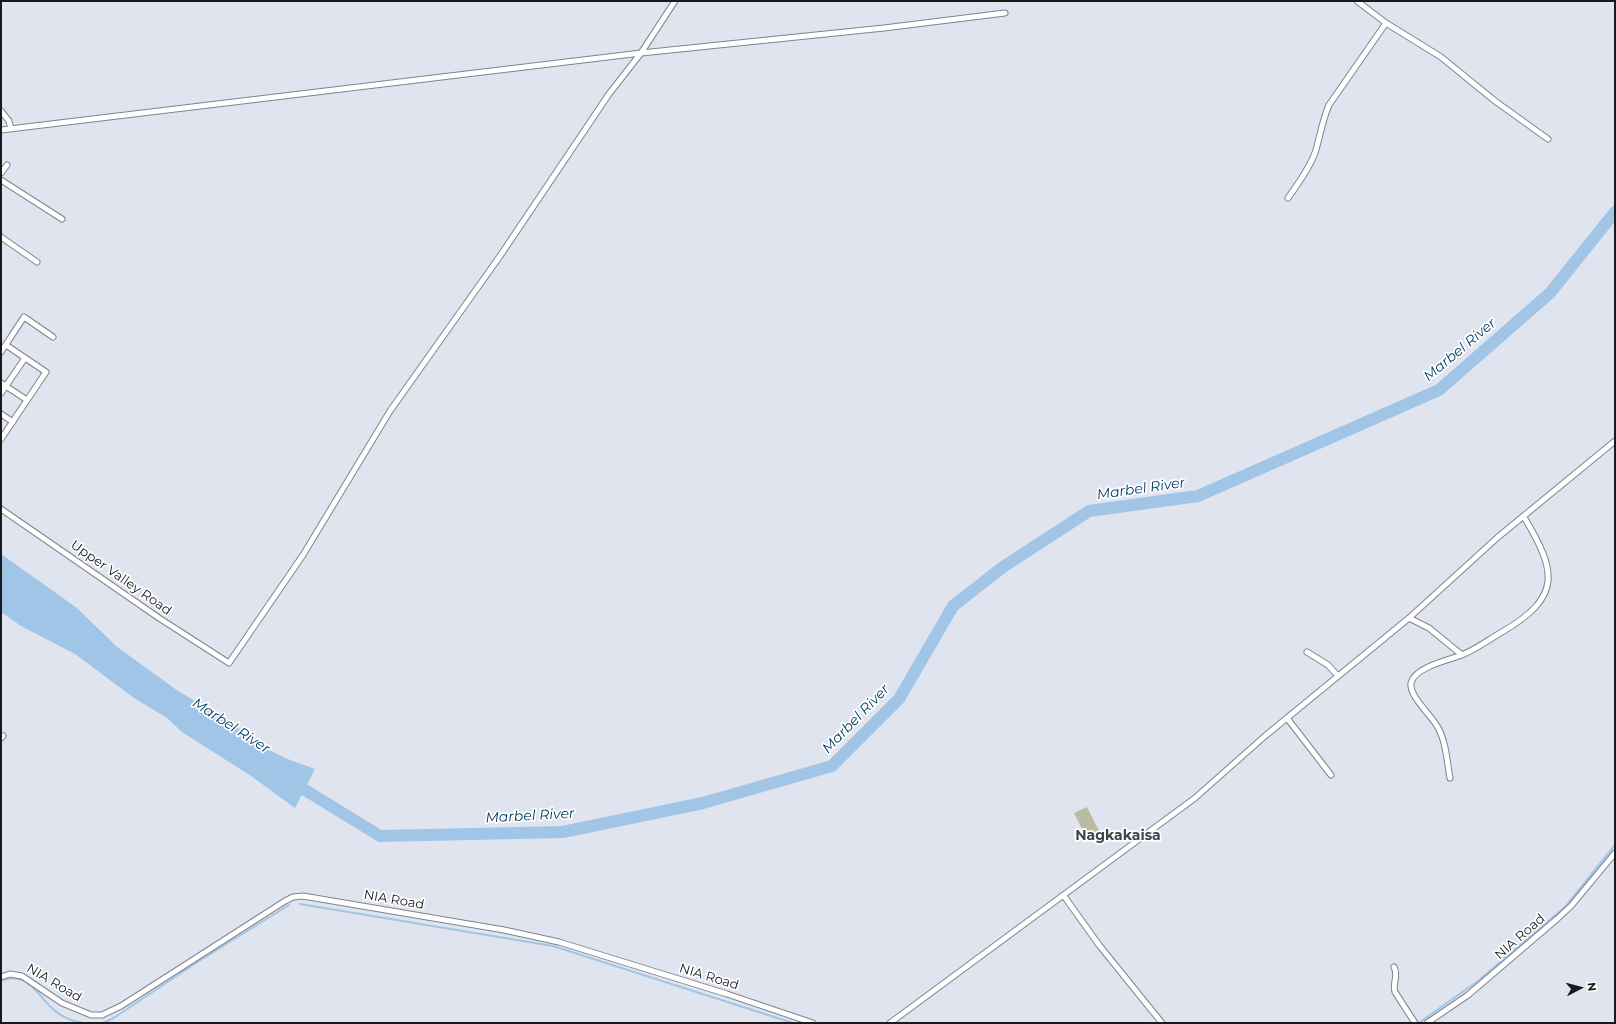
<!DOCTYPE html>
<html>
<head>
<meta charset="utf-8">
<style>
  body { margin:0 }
  #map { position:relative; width:1616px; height:1024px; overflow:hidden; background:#e0e4ee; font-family:Montserrat,sans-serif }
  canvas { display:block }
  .frame { position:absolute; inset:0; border:2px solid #181a1d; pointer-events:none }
  .north { position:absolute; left:1560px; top:968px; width:40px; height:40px; -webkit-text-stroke:3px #fff; paint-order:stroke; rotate:84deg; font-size:11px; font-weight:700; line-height:16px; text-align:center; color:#181a1d }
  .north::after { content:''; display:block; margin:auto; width:14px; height:18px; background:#181a1d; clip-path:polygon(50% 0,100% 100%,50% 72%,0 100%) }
</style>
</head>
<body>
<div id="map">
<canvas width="1616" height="1024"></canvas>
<div class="frame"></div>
<div class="north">N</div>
</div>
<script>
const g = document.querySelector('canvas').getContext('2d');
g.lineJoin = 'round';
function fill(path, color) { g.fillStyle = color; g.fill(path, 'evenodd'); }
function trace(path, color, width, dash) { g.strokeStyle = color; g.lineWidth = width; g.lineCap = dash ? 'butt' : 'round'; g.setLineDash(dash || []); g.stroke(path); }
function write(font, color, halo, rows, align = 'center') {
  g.font = font + ' Montserrat,sans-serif'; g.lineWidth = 3.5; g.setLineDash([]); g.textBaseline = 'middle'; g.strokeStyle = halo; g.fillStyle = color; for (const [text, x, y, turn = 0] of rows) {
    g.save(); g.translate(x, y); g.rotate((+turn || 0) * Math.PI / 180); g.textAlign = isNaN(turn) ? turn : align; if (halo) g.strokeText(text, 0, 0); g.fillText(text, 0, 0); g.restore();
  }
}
fill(new Path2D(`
  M1087 807 1100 833 1087 839 1074 813Z`), '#b9bc9f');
fill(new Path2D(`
  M1 554 77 608 116 646 178 691 231 722 258 745 290 760 315 769 295 808 251 776 182 732 167 718 134 698 75 654 21 626 1 612Z`), '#a0c5e7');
trace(new Path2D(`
  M300 904 553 946 793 1023
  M1 980C31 972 36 995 54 1010 62 1017 72 1021 82 1023
  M1420 1022 1478 981 1566 906 1615 845
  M103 1023 112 1019 199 961 289 905`), '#a0c5e7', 2);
trace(new Path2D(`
  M292 782 380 836 563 832 703 803 832 766 899 699 953 606 1003 567 1089 511 1198 496 1439 390 1550 293 1615 212`), '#a0c5e7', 12);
const street = new Path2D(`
  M1357 1 1386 23 1441 57 1495 101 1548 139
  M1 111 9 121 11 129
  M1 130 641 53 884 28 1005 13
  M1 173 7 165
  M1 180 62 219
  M1288 198C1298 184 1309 169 1315 153 1320 137 1322 121 1329 105L1386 23
  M1 237 37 262
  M1 352 24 317 53 337
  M1 383 27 400
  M1 393 25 358
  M1 414 13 422
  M1 439 46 372 6 345
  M1 509 159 618 229 663 303 555 390 411 500 256 609 94 641 53 675 1
  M1409 618 1429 628 1462 655
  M1307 652 1328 665 1338 676
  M1287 718 1331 775
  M1 738 3 736
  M1450 778C1447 762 1446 740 1437 726 1431 715 1409 696 1411 683 1414 668 1447 660 1459 656 1474 651 1488 640 1502 632 1562 597 1557 572 1524 517
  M1064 896 1099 945 1162 1023
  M1394 967C1399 976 1392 983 1395 992L1415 1023
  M1 977 10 974 22 976 62 1003 91 1015H102L121 1006 285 901 293 897 303 896 504 930 559 942 727 994 813 1023
  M890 1023 1195 798 1265 736 1409 618 1498 537 1615 441
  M1427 1023 1468 995 1557 919 1571 906 1615 853`);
trace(street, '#81848d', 7);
trace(street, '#fff', 5);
write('13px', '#181a1d', '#fff', [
  ["Upper Valley Road",121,578,35],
  ["NIA Road",394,900,10],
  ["NIA Road",1520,937,-41],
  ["NIA Road",709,977,17],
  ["NIA Road",54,983,31]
]);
write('italic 14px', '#003e68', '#fff', [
  ["Marbel River",1460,350,-40],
  ["Marbel River",1141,489,-8],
  ["Marbel River",856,719,-46],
  ["Marbel River",231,726,33],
  ["Marbel River",530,816,-3]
]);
write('bold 14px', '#3f434a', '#fff', [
  ["Nagkakaisa",1118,836]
]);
</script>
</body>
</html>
